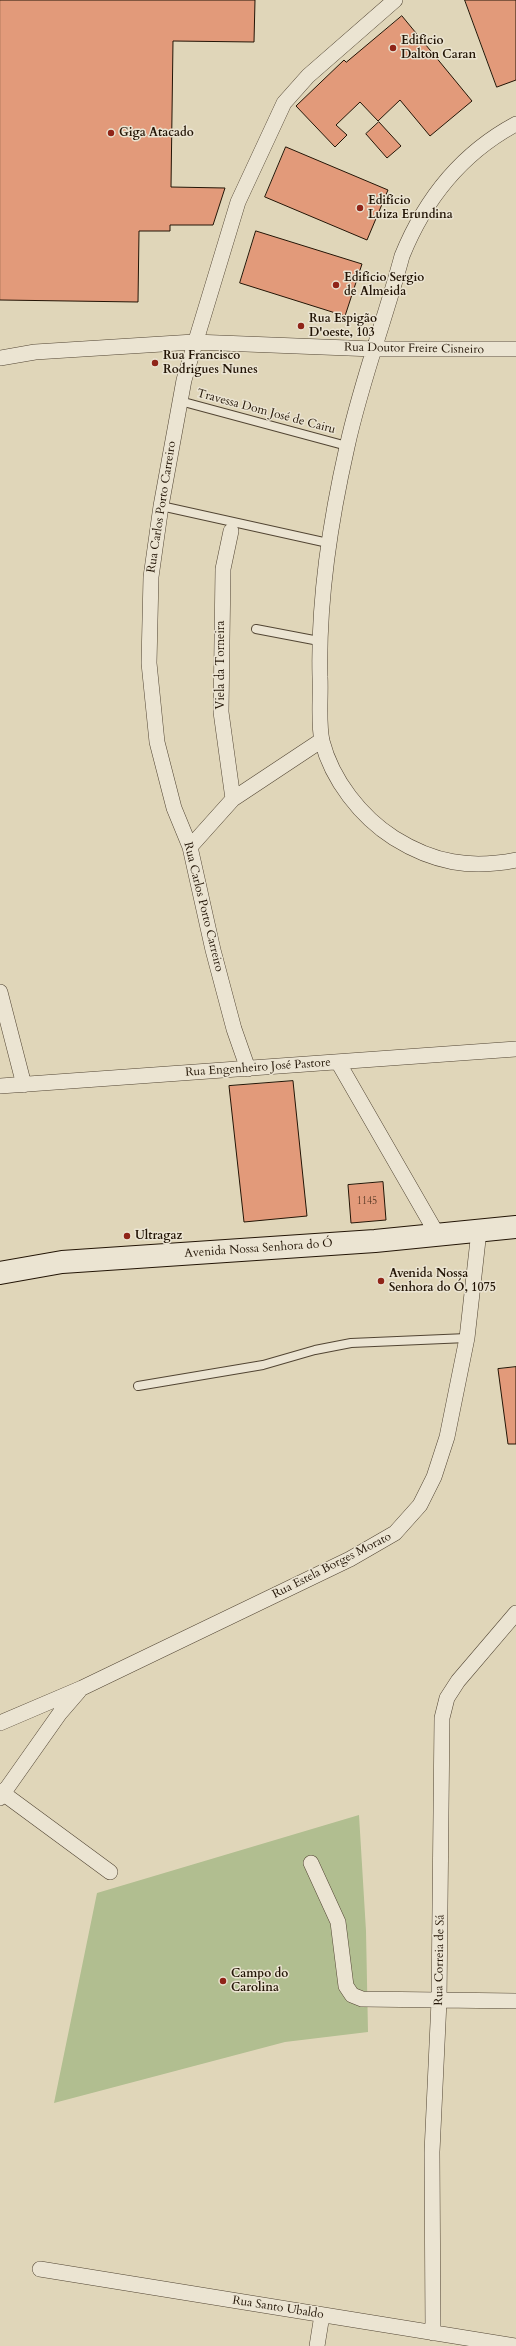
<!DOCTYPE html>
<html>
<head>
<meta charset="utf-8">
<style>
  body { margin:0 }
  canvas { display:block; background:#e0d6b9 }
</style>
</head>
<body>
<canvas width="516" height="2346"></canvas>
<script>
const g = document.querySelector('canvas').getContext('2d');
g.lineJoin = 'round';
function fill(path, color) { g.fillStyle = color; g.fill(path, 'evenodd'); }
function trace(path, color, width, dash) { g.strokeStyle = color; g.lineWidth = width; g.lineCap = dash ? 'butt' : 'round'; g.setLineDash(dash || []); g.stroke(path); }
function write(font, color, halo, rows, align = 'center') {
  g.font = font + ' Cardo,serif'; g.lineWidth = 3; g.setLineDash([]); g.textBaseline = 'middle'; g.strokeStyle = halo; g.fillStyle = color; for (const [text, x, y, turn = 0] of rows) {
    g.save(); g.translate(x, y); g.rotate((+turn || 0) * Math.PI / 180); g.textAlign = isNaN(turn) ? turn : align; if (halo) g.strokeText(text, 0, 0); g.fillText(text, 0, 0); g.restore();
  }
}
fill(new Path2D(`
  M359 1815 366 1931 368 2032 285 2042 54 2103 97 1893Z`), '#b1be90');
const building = new Path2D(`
  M0 0H255L254 42 173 41 171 187 225 188 213 225H170V231H139L138 302 0 300Z
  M465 0H516V80L497 87Z
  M402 16 472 101 430 136 400 100 378 121 360 102 336 125 347 135 335 147 296 106 344 60 346 62Z
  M379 122 401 146 387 158 366 134Z
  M286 147 388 190 367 240 265 197Z
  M256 231 362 264 345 316 240 283Z
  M293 1081 307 1216 244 1222 229 1086Z
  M383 1182 386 1220 351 1223 348 1185Z
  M516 1367V1444H508L498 1369Z`);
fill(building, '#e29a7a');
trace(building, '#231506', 1);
const lane = new Path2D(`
  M180 401 347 446
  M161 506 328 543
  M256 629 319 641
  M138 1386 263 1365 315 1350 351 1343 467 1338`);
const street = new Path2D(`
  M516 124C462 153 425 199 402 256 385 320 361 382 347 447 330 522 318 600 320 677 321 696 318 723 322 741 332 780 361 817 394 838 434 863 470 869 516 860
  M0 358 35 352 194 342 374 349H516
  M231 531 223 569 221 712 233 799
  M190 847 233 799 322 740
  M0 992 24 1085
  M338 1062 437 1234
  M248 1069 234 1029 213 950 190 847 174 808 157 742 149 663 151 577 161 506 184 380 238 202 284 103 308 76 395 0
  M0 1086 516 1049
  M0 1723 82 1688 350 1559 395 1533 420 1505 434 1477 447 1437 467 1338 479 1231
  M0 1791 110 1872
  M0 1798 60 1713 79 1691
  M311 1863 338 1922 346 1986 352 1995 362 1999 516 2001
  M40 2269 516 2346
  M433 2333 432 2152 439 2001 442 1718 447 1698 458 1681 516 1613
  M317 2346 322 2315`);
const secondary = new Path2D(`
  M0 1273 62 1262 375 1241 516 1227`);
trace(lane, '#524533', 10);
trace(street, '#524533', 16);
trace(secondary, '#231506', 24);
trace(lane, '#ebe4d2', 8);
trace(street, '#ebe4d2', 15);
trace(secondary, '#ebe4d2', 22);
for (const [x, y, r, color] of [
  [393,48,4,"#8f2418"],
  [111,133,4,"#8f2418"],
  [360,208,4,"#8f2418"],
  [336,285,4,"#8f2418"],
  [301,326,4,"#8f2418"],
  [155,363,4,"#8f2418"],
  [127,1236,4,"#8f2418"],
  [381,1281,4,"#8f2418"],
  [223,1981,4,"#8f2418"]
]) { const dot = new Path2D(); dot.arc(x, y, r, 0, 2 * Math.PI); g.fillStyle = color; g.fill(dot); trace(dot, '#ebe4d2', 1.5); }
write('10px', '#533623', null, [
  ["1145",367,1202]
]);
write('bold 12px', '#231506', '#ebe4d2', [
  ["Edifício",401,41],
  ["Dalton Caran",401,55],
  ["Giga Atacado",119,133],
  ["Edifício",368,201],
  ["Luiza Erundina",368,215],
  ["Edifício Sergio",344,278],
  ["de Almeida",344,292],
  ["Rua Espigão",309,319],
  ["D'oeste, 103",309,333],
  ["Rua Francisco",163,356],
  ["Rodrigues Nunes",163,370],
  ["Ultragaz",135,1236],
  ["Avenida Nossa",389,1274],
  ["Senhora do Ó, 1075",389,1288],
  ["Campo do",231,1974],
  ["Carolina",231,1988]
], 'left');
write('12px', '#231506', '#ebe4d2', [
  ["Rua Doutor Freire Cisneiro",414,349,1],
  ["Travessa Dom José de Cairu",266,412,15],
  ["Rua Carlos Porto Carreiro",162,507,-81],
  ["Viela da Torneira",221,665,-90],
  ["Rua Carlos Porto Carreiro",203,907,76],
  ["Rua Engenheiro José Pastore",258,1068,-4],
  ["Avenida Nossa Senhora do Ó",258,1249,-4],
  ["Rua Estela Borges Morato",332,1566,-27],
  ["Rua Correia de Sá",440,1960,-89],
  ["Rua Santo Ubaldo",278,2308,9]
]);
</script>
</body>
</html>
